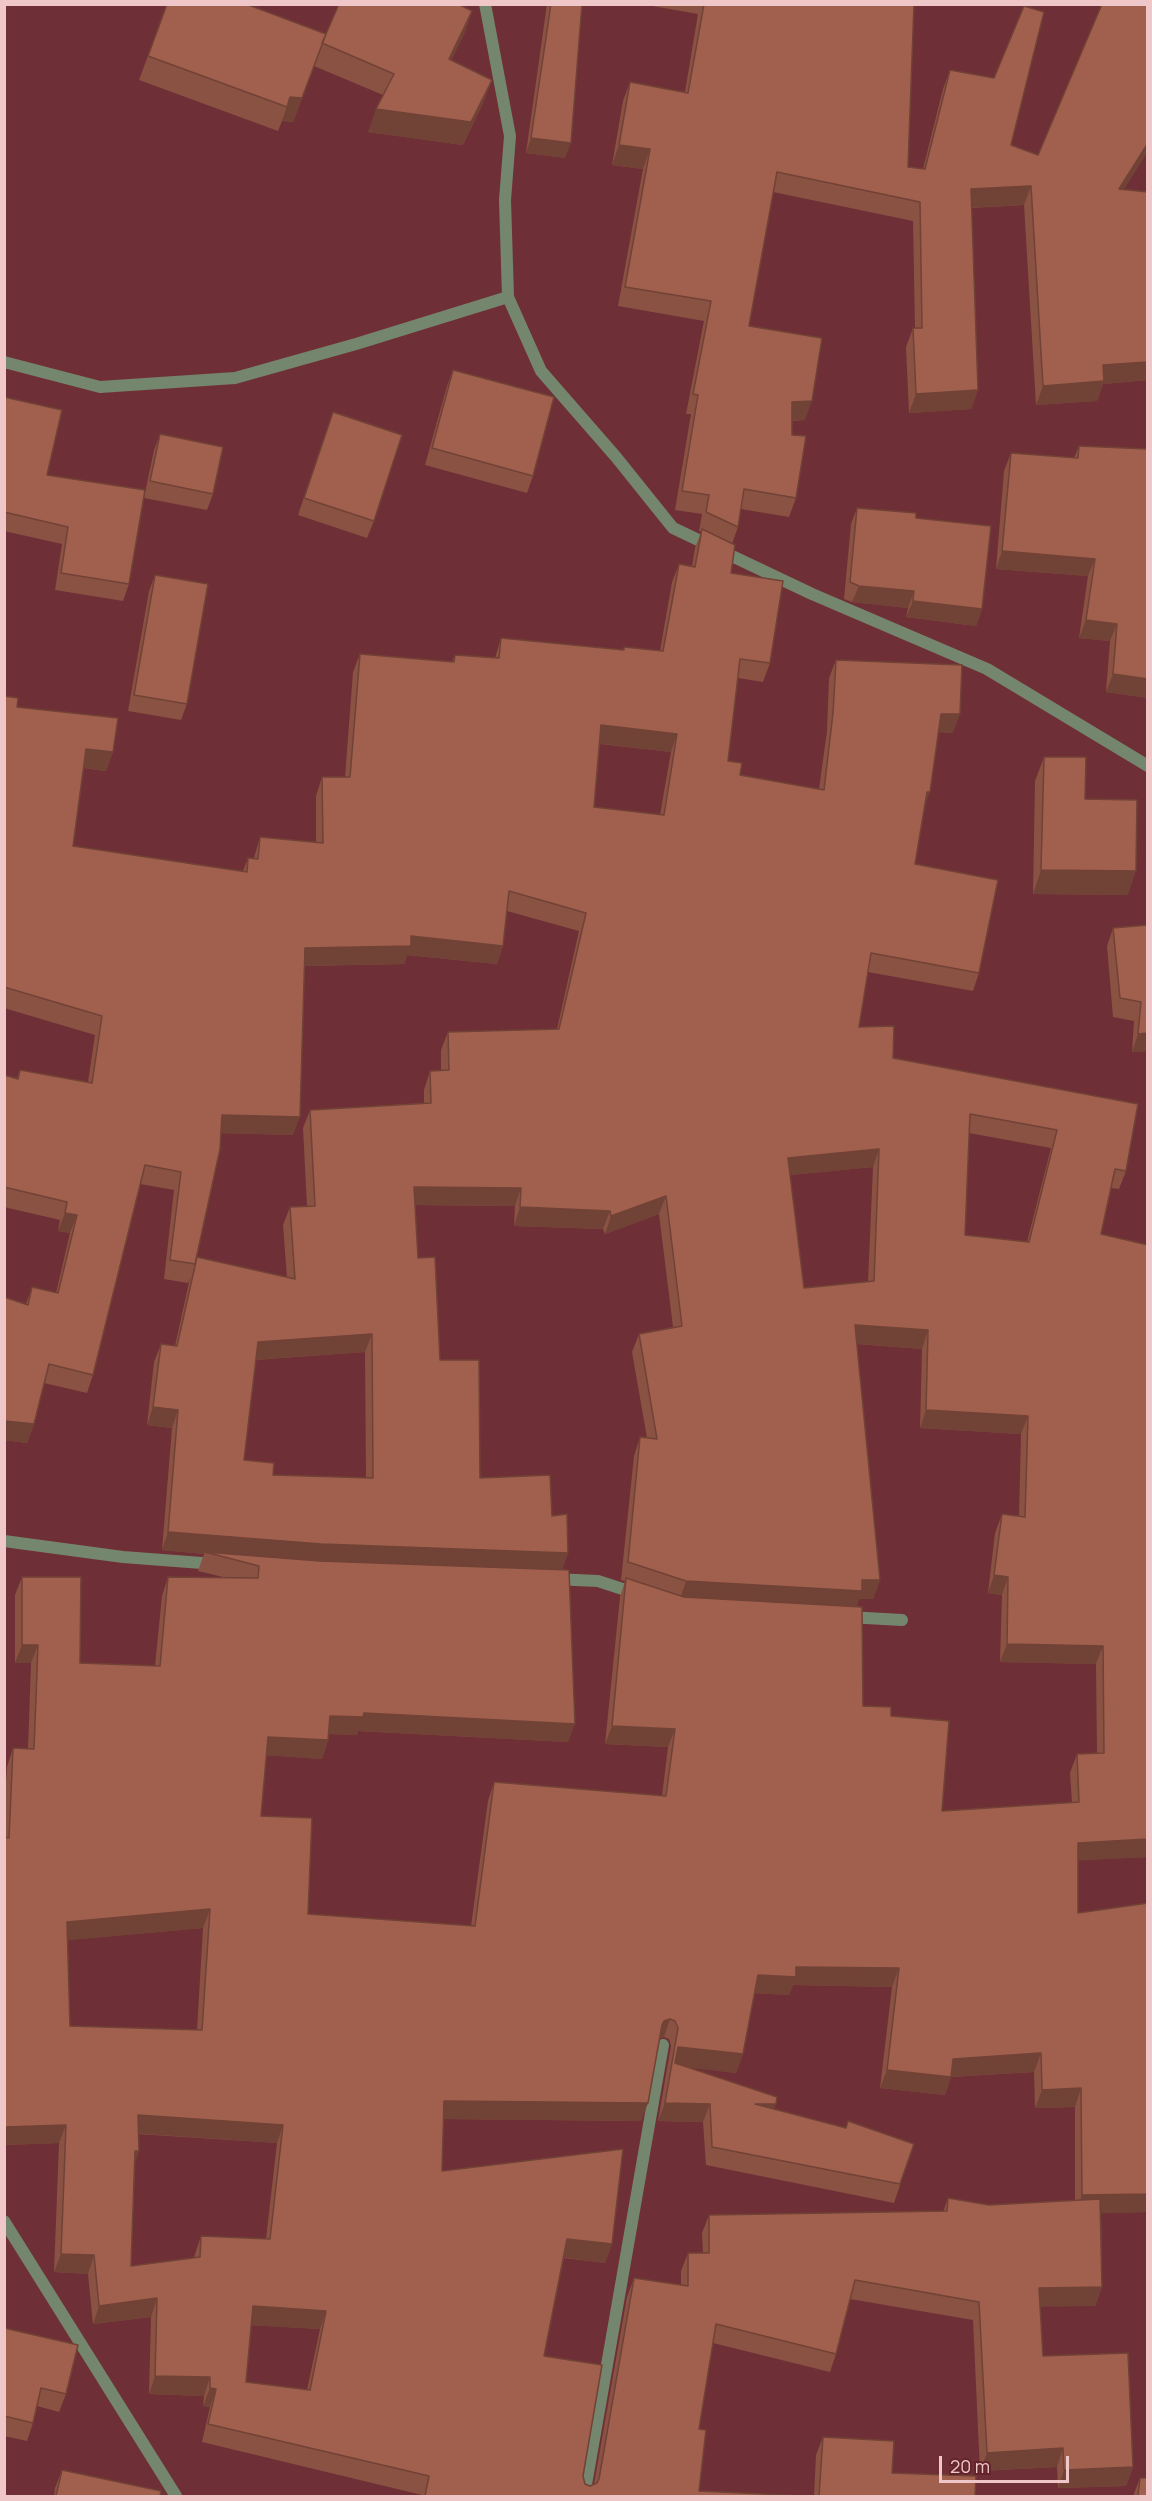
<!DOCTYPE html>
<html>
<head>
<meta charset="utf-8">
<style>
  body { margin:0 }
  #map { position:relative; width:1152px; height:2501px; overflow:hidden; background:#6f2f36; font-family:Manrope,sans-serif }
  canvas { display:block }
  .frame { position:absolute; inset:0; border:6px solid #efc7c8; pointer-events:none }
  .scale { position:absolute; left:939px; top:2456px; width:130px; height:27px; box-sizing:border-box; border:3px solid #efc7c8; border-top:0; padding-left:8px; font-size:18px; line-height:21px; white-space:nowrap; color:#efc7c8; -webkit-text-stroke:4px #63242c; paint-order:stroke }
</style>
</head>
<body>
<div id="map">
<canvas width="1152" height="2501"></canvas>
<div class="frame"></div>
<div class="scale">20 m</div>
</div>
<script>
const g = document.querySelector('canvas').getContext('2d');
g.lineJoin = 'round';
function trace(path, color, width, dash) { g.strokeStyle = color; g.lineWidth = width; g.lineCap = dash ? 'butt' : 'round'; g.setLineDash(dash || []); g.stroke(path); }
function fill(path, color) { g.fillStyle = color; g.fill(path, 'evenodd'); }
trace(new Path2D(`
  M485 4 510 136 505 200 508 297 541 371 616 457 673 528 812 594 987 669 1148 766
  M4 362 100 387 235 378 356 344 508 297
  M4 1541 123 1557 215 1564
  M553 1579 598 1581 638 1594
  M848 1617 902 1620
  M4 2221 176 2496
  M584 2496 663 2045`), '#75866e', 12);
fill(new Path2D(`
  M167 4 323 42 472 11 464 34 451 60 492 80 483 103 463 145 368 132 383 95 314 66 315 64 293 122 282 121 278 131 139 80Z
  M547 4H582L565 158 526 153Z
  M641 4H914L908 167 923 169 943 89 950 70 1011 145 1038 155 1148 4V151L1124 189 1148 192V380L1103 384 1097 401 1036 405 1024 205 971 208 978 390 971 409 909 413 906 347 913 328H915L913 221 773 192 749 326 805 420 792 421V435L796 498 789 517 741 509 738 527 732 544 731 573 770 663 763 682 738 678 728 761 740 775 819 789 827 731 829 678 836 660 953 733 938 732 915 864 979 973 973 991 868 972 859 1027 893 1058 1138 1104 1126 1171 1119 1189 1111 1188 1101 1234 1148 1857 1078 1860V1913L1148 2212 1101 2213 1102 2287 1095 2306H1040L1043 2356 1133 2467 1126 2486 1058 2488 1057 2467 980 2471 973 2320 850 2299 836 2354 830 2372 713 2343 699 2429V2491L805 2496H422V2495L202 2442 210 2407 203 2406 204 2396 149 2394 151 2317 93 2324 88 2274 54 2272 59 2143 4 2145V1811L7 1767 13 1748 28 1749 31 1663H15V1595L22 1577 80 1663 155 1666 162 1596 168 1577 227 1578 198 1571 204 1554 162 1550 172 1428 147 1425 154 1362 161 1344 175 1346 190 1278 188 1283 164 1279 174 1190 140 1184 93 1375 87 1393 44 1383 34 1424 27 1443 4 1440V1297L26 1304 32 1287 56 1293 70 1233 58 1231 60 1220 4 1207V1075L17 1078 20 1070 88 1082 95 1035 4 1008V696L17 707 113 752 106 771 84 768 73 846 243 871 248 858H254L260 837 316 842V796L322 777H345L353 672 360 654 452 662 455 655 495 658 501 638 623 650 624 647 660 651 672 582 679 564 692 566 695 548 701 532 699 531 702 514 675 510 691 414H686L704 321 618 306 643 169 612 165 623 101 630 82 685 92 698 14ZM600 744 671 752 660 815 594 807ZM507 911 579 931 557 1029 448 1032 441 1050V1071H430L424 1090V1103L310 1110 303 1128 307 1206 290 1207 283 1225 287 1278 195 1262 221 1133 293 1135 305 966 404 964 407 955 497 964 503 946ZM969 1133 1051 1148 1027 1242 965 1235ZM873 1167 868 1282 804 1288 790 1175ZM415 1205 515 1206 514 1226 603 1229 605 1234 659 1214 673 1327 639 1334 632 1352 647 1438 640 1437 634 1456 621 1580 625 1581 620 1597 605 1744 668 1747 662 1796 494 1782 488 1801 471 1926 308 1914 261 1816 266 1755 322 1759 328 1740 329 1734 357 1735 358 1731 568 1742 562 1569 568 1553 552 1516 480 1478 440 1360 418 1258ZM857 1344 922 1349 920 1428 1021 1434 1019 1516 1002 1514 995 1533 988 1593 1002 1595 1000 1662 1096 1664 1097 1753 1077 1754 1070 1773 1072 1803 942 1811 891 1716 863 1706 856 1607 859 1599H873L880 1580ZM365 1352 366 1478 273 1475 244 1460 255 1360ZM203 1928 197 2030 70 2026 67 1940ZM793 1985 892 1987 880 2088 945 2095 951 2077 1034 2072 1035 2108 1075 2107V2200L989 2205 948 2198 943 2212 709 2215 702 2233 703 2253H688L681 2271V2285L634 2278 627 2297 594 2484 590 2486 585 2484 544 2356 564 2258 605 2263 612 2244 442 2171 443 2119 641 2121 648 2103 659 2039 664 2037 669 2039 671 2046 658 2121 703 2122 706 2165 894 2203 914 2144 846 2128 774 2109 689 2067 736 2073 743 2054 754 1993 789 1995ZM138 2134 277 2143 266 2239 201 2236 195 2254 194 2258 131 2266 135 2163ZM251 2325 320 2329 307 2390 246 2382Z
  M453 370 533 476 527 493 425 465 447 386Z
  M4 397 47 475 129 584 123 601 55 590 62 544 4 531Z
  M327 429 374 521 367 538 298 515Z
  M160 434 213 494 207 510 144 498 154 450Z
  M1079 446 1148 698 1106 692 1110 641 1079 638 1088 576 996 569 1004 471 1011 453 1074 458Z
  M857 508 916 518 982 609 976 626 906 617 908 608 852 602 844 599 851 524Z
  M155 575 187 704 181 720 128 711 149 591Z
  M1044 757 1085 799 1128 895 1033 894 1035 781Z
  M1148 925V1051L1132 1052 1134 1021 1113 1017 1107 946 1113 928Z
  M4 2328 66 2394 59 2412 37 2406 33 2423 27 2441 4 2436Z
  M823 2437 892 2473 975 2496H814L816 2455Z
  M62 2470 160 2496H54L55 2488Z
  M1140 2478 1148 2496H1133Z`), '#8a5242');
fill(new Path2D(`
  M472 11 464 34 441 82 449 59Z
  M326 34 293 122 282 121 290 97Z
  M492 80 483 103 463 145 368 132 376 109Z
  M531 138 571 143 565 158 526 153Z
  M1148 143V151L1112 208 1119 189Z
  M619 145 650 149 643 169 612 165Z
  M1031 186 1024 205 964 208 971 189Z
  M1148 362V380L1103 384 1097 401 1036 405 1043 386 1103 365Z
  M978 390 971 409 909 413 916 394Z
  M812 401 805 420 785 421 792 402Z
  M1002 551 1095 559 1088 576 996 569Z
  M859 586 914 591 908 608 852 602Z
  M913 601 982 609 976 626 906 617Z
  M1086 620 1117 624 1110 641 1079 638Z
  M1113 674 1148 679V698L1106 692Z
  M941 714H960L953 733 934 732Z
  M601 725 677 734 671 752 595 743Z
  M86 749 113 752 106 771 80 767Z
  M927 792H930L923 810Z
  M1041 870 1136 871 1128 895 1033 894Z
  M411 936 503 946 497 964 407 955 404 964 299 966 305 948Z
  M1148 1033V1051L1132 1052 1138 1034Z
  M222 1115 300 1117 293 1135 215 1133Z
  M879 1149 873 1167 781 1176 788 1158Z
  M414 1187 521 1188 515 1206 408 1205Z
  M666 1196 659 1214 605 1234 611 1216Z
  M520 1207 610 1211 603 1229 514 1226Z
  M65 1213 77 1215 70 1233 58 1231Z
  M855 1325 928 1330 922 1349 848 1343Z
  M372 1334 365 1352 251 1360 258 1342Z
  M153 1407 178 1410 172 1428 147 1425Z
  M926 1410 1028 1416 1021 1434 920 1428Z
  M5 1421 34 1424 27 1443 4 1440V1424Z
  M168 1532 568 1553 561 1571 314 1563 205 1552 204 1554 162 1550Z
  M994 1575 1008 1577 1002 1595 988 1593Z
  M880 1580 873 1599H859L855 1609 680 1599 686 1581Z
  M1007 1644 1103 1646 1096 1664 1000 1662Z
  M22 1645H38L31 1663H15Z
  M364 1713 575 1724 568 1742 358 1731 357 1735 323 1734 330 1716Z
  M612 1726 675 1729 668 1747 605 1744Z
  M268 1737 328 1740 322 1759 261 1755Z
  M1148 1839V1857L1071 1861 1078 1843Z
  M210 1909 203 1928 60 1941 67 1922Z
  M796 1967 899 1968 892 1987 793 1985 789 1995 751 1993 758 1975Z
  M670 2019 664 2037 657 2039 664 2021Z
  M678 2047 743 2054 736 2073 672 2066Z
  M1041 2053 1034 2072 949 2077H951L945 2095 880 2088 887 2070 953 2059Z
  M1081 2088 1075 2107 1035 2108 1042 2090Z
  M444 2101 648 2103 641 2121 437 2119Z
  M665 2103 710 2104 703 2122 658 2121Z
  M755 2104H776L769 2123Z
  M138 2115 283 2125 277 2143 131 2133Z
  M66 2125 59 2143 4 2145V2127Z
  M135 2151H139L133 2169Z
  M1148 2194V2212L1075 2214 1082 2195Z
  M567 2239 612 2244 605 2263 561 2257Z
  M61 2254 94 2255 88 2274 54 2272Z
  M1102 2287 1095 2306 1033 2307 1039 2288Z
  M157 2298 151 2317 93 2324 99 2306Z
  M253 2306 326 2311 320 2329 246 2325Z
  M155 2376 210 2377 204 2396 149 2394Z
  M210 2388 216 2389 210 2407 203 2406Z
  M1063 2448 1057 2467 980 2471 987 2453Z
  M1133 2467 1126 2486 1058 2488 1064 2470Z`), '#714236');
const building = new Path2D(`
  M167 4H246L326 34 302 98 290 97 287 107 148 56Z
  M339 4H458L472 11 449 59 492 80 471 122 376 109 394 74 322 43Z
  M551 4H582L571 143 531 138Z
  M704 4H914L908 167 925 169 950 70 994 78 1024 6 1044 12 1011 145 1038 155 1102 4H1148V143L1119 189 1148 192V362L1103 365 1104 381 1043 386 1031 186 971 189 978 390 916 394 913 328H922L920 202 777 172 749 326 822 338 812 401 792 402V435L806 436 796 498 744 489 738 527 706 512 709 495 682 491 698 395 693 394 711 301 625 287 650 149 619 145 630 82 688 93Z
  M453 370 554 397 533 476 432 448Z
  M4 397 62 410 47 475 145 490 129 584 61 573 68 527 4 512Z
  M333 412 402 435 374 521 304 498Z
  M160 434 223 447 213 494 150 481Z
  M1079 446 1148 449V679L1113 674 1117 624 1086 620 1095 559 1002 551 1011 453 1078 458Z
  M857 508 916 513V518L991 526 982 609 913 601 914 591 859 586 850 582Z
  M702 529 735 545 731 573 783 581 770 663 740 659 728 761 742 763 740 775 824 790 833 713 836 660 962 665 960 714H941L930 792H927L915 864 998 880 979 973 871 953 859 1027 894 1026 893 1058 1138 1104 1126 1171 1115 1169 1101 1234 1148 1245V1839L1078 1843V1913L1148 1903V2194L1082 2195 1081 2088 1042 2090 1041 2053 953 2059 951 2077 887 2070 899 1968 796 1967V1977L758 1975 743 2054 678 2047 675 2063 777 2097 776 2104H755L846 2128 848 2121 914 2144 900 2184 712 2147 710 2104 665 2103 678 2028 675 2021 670 2019 664 2021 662 2025 648 2103 444 2101 442 2171 623 2149 612 2244 567 2239 544 2356 602 2365 583 2476 585 2484 590 2486 597 2483 599 2479 634 2278 688 2286V2253H709V2215L947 2211 948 2198 989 2205 1100 2199 1102 2287 1039 2288 1043 2356 1128 2353 1133 2467 1064 2470 1063 2448 987 2453 979 2302 855 2280 836 2354 716 2324 699 2429 706 2430 699 2491 805 2496H425L429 2476 208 2424 216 2389 210 2388V2377L155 2376 157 2298 99 2306 94 2255 61 2254 66 2125 4 2127V1837L9 1838 13 1748 34 1749 38 1645H22V1577H81L80 1663 160 1666 168 1577 258 1578 259 1566 205 1552 320 1561 569 1570 575 1724 364 1713 363 1717 330 1716 328 1740 268 1737 261 1816 312 1818 308 1914 475 1926 494 1782 666 1796 675 1729 612 1726 626 1578 684 1597 862 1607 863 1706 891 1707V1716L949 1721 942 1811 1079 1802 1077 1754 1104 1753 1103 1646 1007 1644 1008 1577 994 1575 1002 1514 1025 1517 1028 1416 926 1410 928 1330 855 1325 880 1580H862V1591L686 1581 628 1562 640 1437 657 1439 639 1334 682 1326 666 1196 611 1216 610 1211 520 1207 521 1188 414 1187 418 1258 435 1257 440 1360H479L480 1478 550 1475 552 1516 567 1514 568 1553 321 1544 168 1532 178 1410 153 1407 161 1344 177 1346 197 1257 295 1279 290 1207 315 1206 310 1110 431 1103 430 1071 449 1070 448 1032 559 1029 586 913 509 891 503 946 411 936V946L305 948 300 1117 222 1115 220 1149 195 1264 170 1260 181 1172 145 1165 93 1375 49 1364 34 1424 5 1421 4 1426V1297L28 1305 32 1287 58 1293 77 1215 65 1213 67 1202 4 1187V1075L18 1079 20 1070 92 1083 102 1016 4 987V696L18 698 17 707 118 718 113 752 86 749 73 846 247 872 248 858 258 859 260 837 323 843 322 777H350L360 654 454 662 455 655 499 658 501 638 624 650V647L663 651 679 564 695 567ZM601 725 677 734 664 815 594 807ZM970 1114 1057 1130 1029 1242 965 1235ZM879 1149 874 1281 804 1288 788 1158ZM372 1334 373 1478 273 1475 274 1463 244 1460 258 1342ZM210 1909 202 2030 70 2026 67 1922ZM138 2115 283 2125 270 2239 201 2236 200 2257 131 2266 135 2151H139ZM253 2306 326 2311 310 2390 246 2382Z
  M155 575 208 584 187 704 134 695Z
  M1044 757H1086L1085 799 1137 800 1136 871 1041 870Z
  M1148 925V1033L1138 1034 1141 1002 1120 998 1113 928Z
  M4 2328 78 2345 66 2394 41 2388 33 2423 4 2416Z
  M823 2437 894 2441 892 2473 976 2476 975 2496H819Z
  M62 2470 161 2491 160 2496H56Z
  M1140 2478H1148V2496H1138Z`);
fill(building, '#a15f4d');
trace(building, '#714236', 1.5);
</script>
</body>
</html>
